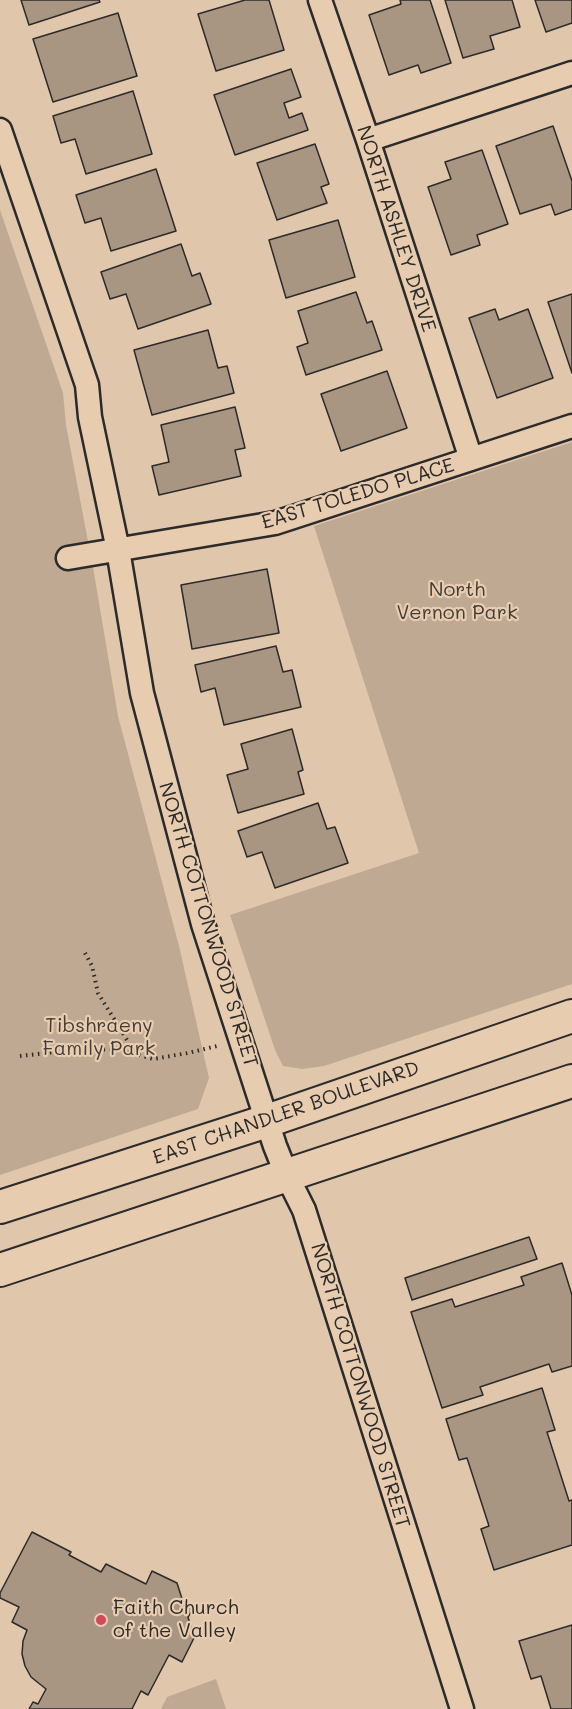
<!DOCTYPE html>
<html>
<head>
<meta charset="utf-8">
<style>
  body { margin:0 }
  canvas { display:block; background:#e0c6aa }
</style>
</head>
<body>
<canvas width="572" height="1709"></canvas>
<script>
const g = document.querySelector('canvas').getContext('2d');
g.lineJoin = 'round';
function fill(path, color) { g.fillStyle = color; g.fill(path, 'evenodd'); }
function trace(path, color, width, dash) { g.strokeStyle = color; g.lineWidth = width; g.lineCap = dash ? 'butt' : 'round'; g.setLineDash(dash || []); g.stroke(path); }
function write(font, color, halo, rows, align = 'center') {
  g.font = font + ' Mali,sans-serif'; g.lineWidth = 4.5; g.setLineDash([]); g.textBaseline = 'middle'; g.strokeStyle = halo; g.fillStyle = color; for (const [text, x, y, turn = 0] of rows) {
    g.save(); g.translate(x, y); g.rotate((+turn || 0) * Math.PI / 180); g.textAlign = isNaN(turn) ? turn : align; if (halo) g.strokeText(text, 0, 0); g.fillText(text, 0, 0); g.restore();
  }
}
fill(new Path2D(`
  M0 210 63 393 66 425 94 573 118 716 179 946 209 1078 198 1109 0 1175Z
  M572 442V984L324 1066 302 1069 283 1066 275 1050 230 915 419 853 314 526Z
  M216 1679 226 1709H161L167 1697Z`), '#bfa992');
const building = new Path2D(`
  M21 0H99L100 2 29 25Z
  M245 0H269L284 50 216 71 198 14Z
  M400 0H430L451 63 421 73 418 65 389 75 369 15 401 4Z
  M445 0H512L520 27 490 36 494 49 463 58Z
  M535 0H572V23L546 32Z
  M118 13 137 76 53 102 33 39Z
  M291 69 301 97 284 103 289 118 302 113 308 130 235 155 214 95Z
  M133 91 152 154 86 174 75 139 61 143 53 116Z
  M553 126 572 181V209L555 215 551 204 520 214 496 146Z
  M315 144 329 184 321 187 327 203 277 220 257 163Z
  M482 150 508 224 477 235 480 245 451 255 428 187 451 179 445 162Z
  M156 169 176 231 111 251 101 218 85 223 76 195Z
  M338 220 355 277 286 298 269 240Z
  M181 244 192 276 200 273 211 304 138 329 126 294 110 299 101 272Z
  M356 292 367 323 372 321 382 350 306 375 297 347 308 343 298 311Z
  M572 294V373L548 302Z
  M495 309 499 320 528 309 553 378 497 398 469 318Z
  M208 330 218 368 227 366 234 393 152 415 134 350Z
  M387 371 407 428 341 451 321 394Z
  M235 407 245 448 235 450 241 476 159 495 152 466 169 462 161 425Z
  M267 569 279 633 192 649 181 585Z
  M276 646 283 672 292 670 301 707 224 725 215 688 201 692 195 665Z
  M292 729 303 770 298 772 304 794 238 813 227 775 248 769 241 744Z
  M318 803 327 829 335 827 348 863 275 888 262 852 247 857 238 831Z
  M529 1237 537 1259 412 1300 405 1278Z
  M562 1263 572 1295V1366L552 1372 549 1364 480 1387 483 1395 442 1408 411 1312 452 1299 455 1307 524 1285 521 1277Z
  M542 1388 555 1430 547 1432 569 1501 572 1500V1545L494 1570 481 1529 489 1526 467 1458 459 1460 446 1419Z
  M32 1532 71 1552 69 1555 101 1572 106 1564 146 1584 152 1571 177 1583 184 1605 193 1609 188 1617 194 1638 182 1662 169 1655 148 1695 141 1691 132 1709H29L33 1702 38 1704 46 1689 31 1677 25 1666 22 1654 23 1641 27 1630 12 1622 19 1607 0 1598V1593Z
  M572 1625V1709H551L541 1676 531 1679 519 1641Z`);
fill(building, '#a89683');
trace(building, '#2b2b2b', 1.5);
const street = new Path2D(`
  M320 0 368 140 471 459
  M0 130 87 385 90 417 118 550 142 693 203 924 275 1146 287 1176 304 1210 462 1709
  M368 140 572 73
  M68 558 275 523 572 426`);
const secondary = new Path2D(`
  M0 1207 267 1121 572 1016
  M0 1270 572 1081`);
trace(street, '#2b2b2b', 27);
trace(secondary, '#2b2b2b', 36);
trace(new Path2D(`
  M85 953 92 966 98 993 135 1053
  M20 1056 82 1049 122 1050 153 1059 188 1053 217 1046`), '#2b2b2b', 4, [1.5, 4.5]);
trace(street, '#e8ccaf', 22);
trace(secondary, '#e8ccaf', 32);
for (const [x, y, r, color] of [
  [101,1620,6,"#d1495b"]
]) { const dot = new Path2D(); dot.arc(x, y, r, 0, 2 * Math.PI); g.fillStyle = color; g.fill(dot); trace(dot, '#e8ccaf', 2); }
write('20px', '#2b2b2b', '#e8ccaf', [
  ["NORTH ASHLEY DRIVE",396,229,72],
  ["EAST TOLEDO PLACE",358,494,-17],
  ["NORTH COTTONWOOD STREET",208,925,73],
  ["EAST CHANDLER BOULEVARD",286,1113,-19],
  ["NORTH COTTONWOOD STREET",360,1386,73]
]);
write('20px', '#413e3a', '#e8ccaf', [
  ["North",457,590],
  ["Vernon Park",457,613],
  ["Tibshraeny",99,1026],
  ["Family Park",99,1049]
]);
write('20px', '#2b2b2b', '#e8ccaf', [
  ["Faith Church",113,1608],
  ["of the Valley",113,1631]
], 'left');
</script>
</body>
</html>
